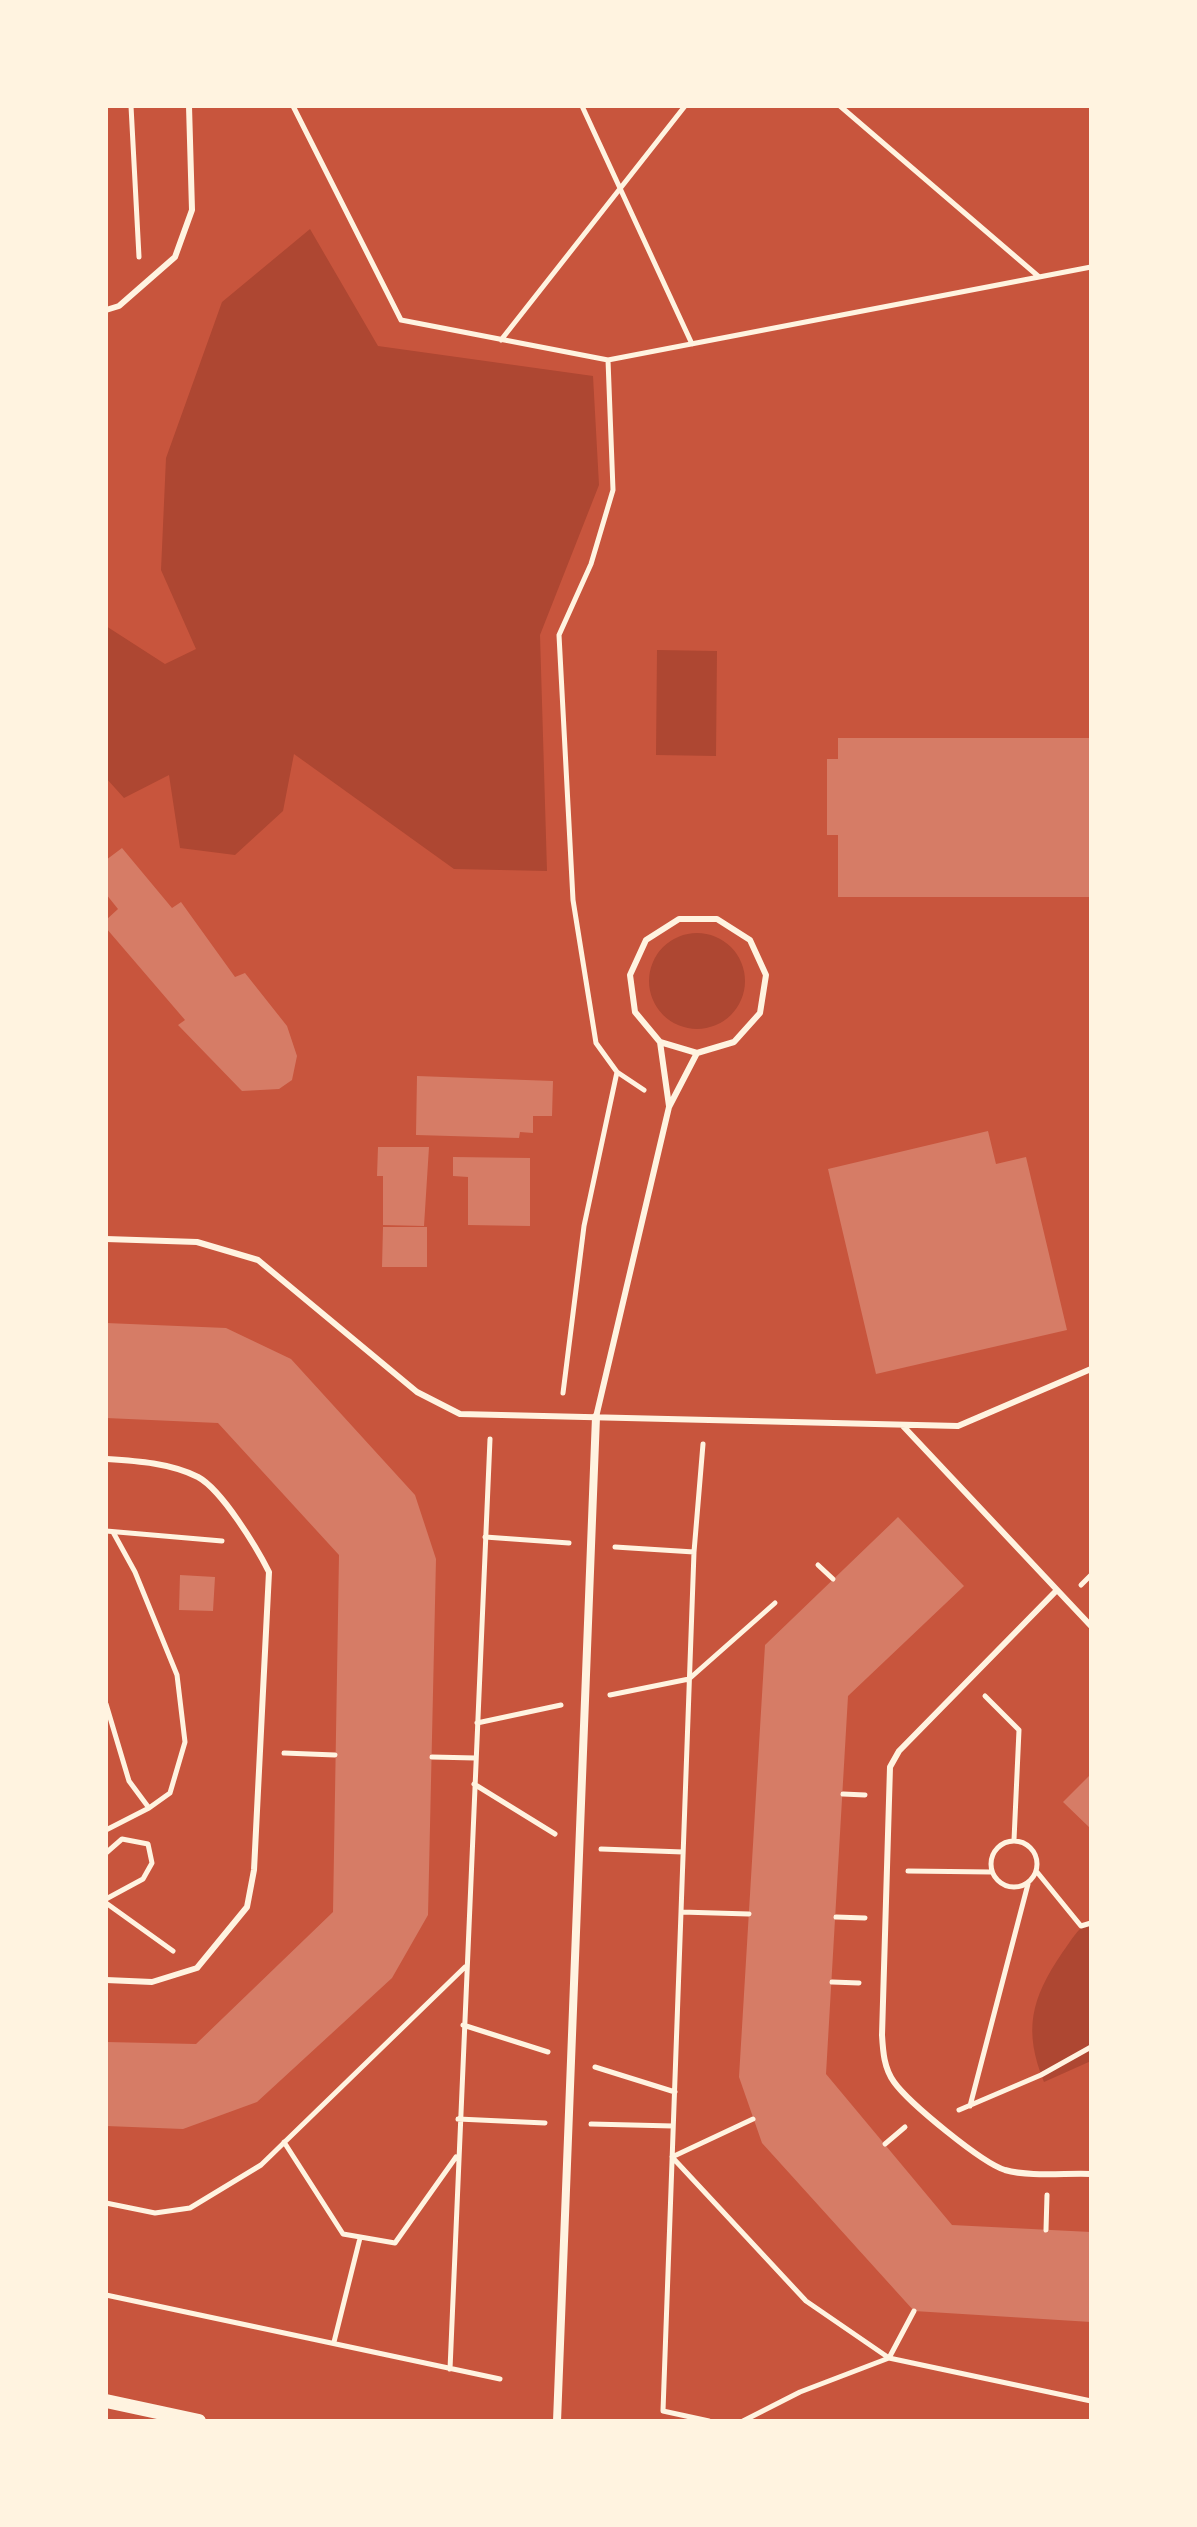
<!DOCTYPE html>
<html>
<head>
<meta charset="utf-8">
<style>
  body { margin:0 }
  #map { position:relative; width:1197px; height:2527px; overflow:hidden; background:#c8553d; font-family:"Source Sans 3",sans-serif }
  canvas { display:block }
  .frame { position:absolute; inset:0; border:108px solid #fff3e0; pointer-events:none }
</style>
</head>
<body>
<div id="map">
<canvas width="1197" height="2527"></canvas>
<div class="frame"></div>
</div>
<script>
const g = document.querySelector('canvas').getContext('2d');
g.lineJoin = 'round';
function fill(path, color) { g.fillStyle = color; g.fill(path, 'evenodd'); }
function trace(path, color, width, dash) { g.strokeStyle = color; g.lineWidth = width; g.lineCap = dash ? 'butt' : 'round'; g.setLineDash(dash || []); g.stroke(path); }
fill(new Path2D(`
  M310 229 378 346 593 376 599 485 540 635 547 871 454 869 294 754 283 811 235 855 180 848 169 775 124 798 106 778V626L165 664 196 649 161 570 166 458 222 302Z
  M657 650 717 651 716 756 656 755Z
  M649 981a48 48 0 1 1 96 0a48 48 0 1 1-96 0Z
  M1091 1921V2061L1044 2082C1023 2030 1031 1999 1062 1953 1071 1941 1077 1928 1091 1921Z`), '#ae4732');
fill(new Path2D(`
  M838 738H1091V897H838V835H827V759H838Z
  M122 848 172 908 181 902 235 977 245 973 287 1026 297 1056 292 1080 279 1089 242 1091 178 1025 185 1020 106 928V920L118 909 106 894V860Z
  M417 1076 553 1081 552 1116H533V1133L520 1132 519 1138 416 1135Z
  M988 1131 996 1164 1026 1157 1067 1330 876 1374 828 1169Z
  M378 1147H429L424 1226 383 1225V1176H377Z
  M453 1157 530 1158V1226L468 1225V1177L453 1176Z
  M383 1227H427V1267H382Z
  M106 1323 226 1328 291 1359 415 1495 436 1559 428 1915 392 1978 257 2102 183 2129 106 2126V2042L196 2044 333 1912 339 1555 218 1423 106 1418Z
  M898 1517 964 1586 848 1696 826 2074 952 2225 1091 2232V2322L914 2311 762 2143 739 2077 765 1645Z
  M180 1575 215 1577 213 1611 179 1610Z
  M1091 1774V1829L1063 1802Z`), '#d67c66');
trace(new Path2D(`
  M131 106 139 257
  M293 106 401 320 608 360 1091 267
  M582 106 692 344
  M840 106 1038 276
  M501 340 685 106
  M608 360 613 490 591 564 559 635 573 900 596 1043 617 1072 644 1090
  M563 1393 584 1226 617 1072
  M703 1444 694 1552 663 2411 709 2421
  M106 1531 222 1541
  M113 1532 135 1572 177 1675 185 1742 170 1793 149 1808
  M485 1537 569 1543
  M615 1547 694 1552
  M818 1565 833 1579
  M1081 1585 1091 1575
  M610 1695 689 1679 775 1603
  M985 1696 1019 1730 1014 1840
  M106 1704 129 1781 149 1808 106 1830
  M477 1723 561 1705
  M284 1753 335 1755
  M432 1757 475 1758
  M474 1784 555 1834
  M843 1794 865 1795
  M991 1864a23 23 0 1 1 46 0a23 23 0 1 1-46 0Z
  M601 1849 683 1852
  M106 1853 122 1839 148 1844 152 1863 143 1879 106 1899
  M908 1871 991 1872
  M1037 1872 1081 1926 1091 1923
  M106 1903 173 1951
  M681 1912 749 1914
  M836 1917 865 1918
  M832 1982 859 1983
  M463 2025 548 2052
  M595 2067 675 2092
  M970 2106 1028 1884
  M959 2110 1041 2075 1091 2047
  M458 2119 545 2123
  M753 2119 672 2157 806 2301 889 2358 1091 2401
  M591 2124 673 2126
  M284 2142 343 2234 395 2243 456 2157
  M885 2144 905 2127
  M106 2203 155 2213 190 2208 261 2165 465 1967
  M1046 2230 1047 2195
  M106 2295 500 2379
  M334 2342 360 2238
  M450 2369 490 1439
  M743 2421 800 2392 889 2358 914 2311`), '#fff3e0', 5);
trace(new Path2D(`
  M106 310 119 306 175 257 192 210 189 106
  M660 1042 669 1106
  M106 1239 197 1242 258 1260 417 1392 460 1414 958 1426 1091 1369
  M596 1417 669 1107 697 1053 734 1042 760 1013 766 975 750 940 717 919H679L646 940 630 975 635 1012 660 1042 697 1053
  M903 1426 1091 1626
  M106 1459C137 1461 170 1463 198 1477 222 1490 257 1548 269 1572L254 1870 247 1907 197 1968 152 1982 106 1980
  M1057 1590 899 1751 890 1767 882 2035C883 2052 884 2068 894 2082 909 2103 982 2163 1005 2170 1030 2177 1064 2173 1091 2174`), '#fff3e0', 6);
trace(new Path2D(`
  M557 2421 596 1417`), '#fff3e0', 8);
trace(new Path2D(`
  M106 2401 199 2421`), '#fff3e0', 14);
</script>
</body>
</html>
